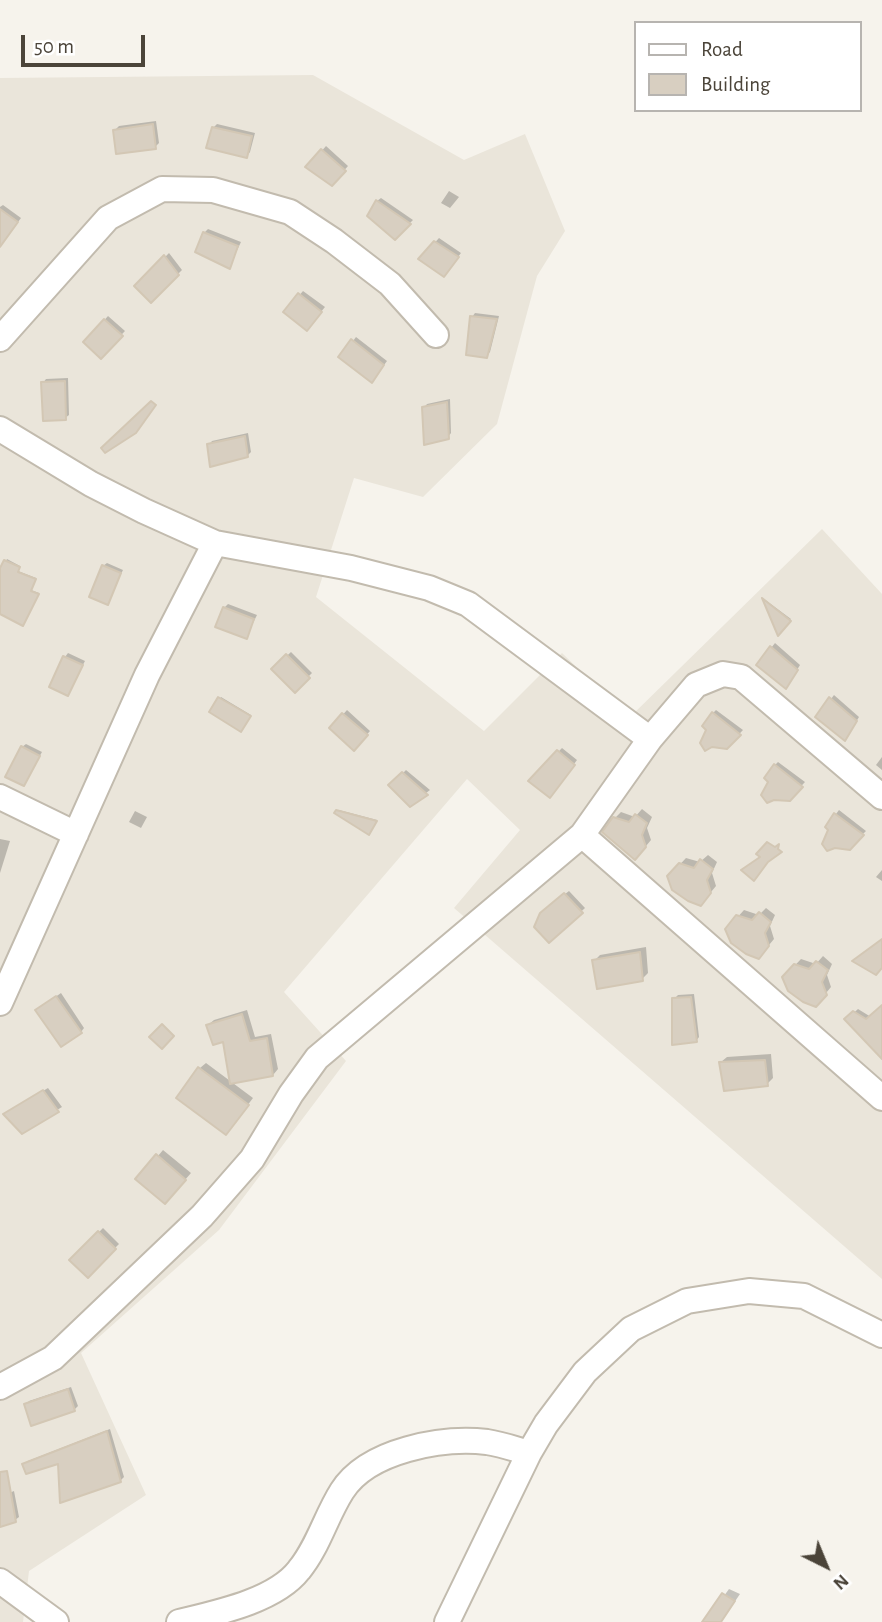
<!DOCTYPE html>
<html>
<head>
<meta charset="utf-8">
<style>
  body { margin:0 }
  #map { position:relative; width:882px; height:1622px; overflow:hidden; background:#f6f3ec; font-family:"Alegreya Sans",sans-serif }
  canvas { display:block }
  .legend { position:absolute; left:634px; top:21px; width:228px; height:91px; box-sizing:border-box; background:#fff; border:2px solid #b7b4b0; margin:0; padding:9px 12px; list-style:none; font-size:21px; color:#4b4439 }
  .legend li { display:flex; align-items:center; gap:14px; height:35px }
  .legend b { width:35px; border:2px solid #b7b4b0 }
  .north { position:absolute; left:791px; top:1531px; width:70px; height:70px; -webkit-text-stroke:5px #fff; paint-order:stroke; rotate:137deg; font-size:19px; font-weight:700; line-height:28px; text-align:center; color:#4b4439 }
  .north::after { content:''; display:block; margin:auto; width:24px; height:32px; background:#4b4439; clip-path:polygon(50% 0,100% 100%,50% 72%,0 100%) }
  .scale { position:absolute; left:21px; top:35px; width:124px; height:32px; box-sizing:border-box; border:4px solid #4b4439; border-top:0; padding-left:9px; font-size:21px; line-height:24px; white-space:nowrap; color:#4b4439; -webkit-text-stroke:5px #fff; paint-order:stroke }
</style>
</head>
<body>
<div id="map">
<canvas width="882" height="1622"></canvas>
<ul class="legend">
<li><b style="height:9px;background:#fff"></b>Road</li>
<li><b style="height:19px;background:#d8cfc1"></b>Building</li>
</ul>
<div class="north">N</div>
<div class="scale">50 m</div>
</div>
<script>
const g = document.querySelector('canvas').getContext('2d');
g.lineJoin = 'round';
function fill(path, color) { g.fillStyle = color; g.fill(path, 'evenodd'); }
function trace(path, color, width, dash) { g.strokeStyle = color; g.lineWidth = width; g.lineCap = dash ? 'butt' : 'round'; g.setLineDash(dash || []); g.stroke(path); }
fill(new Path2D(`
  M313 75 464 160 525 134 565 231 537 276 497 424 423 497 354 478 316 597 484 731 562 653 629 718 822 529 882 594V1279L454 908 520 830 467 779 284 992 346 1061 219 1230 81 1353 146 1495 29 1571 23 1622H0V78Z`), '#eae5da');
fill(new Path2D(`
  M156 121 159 143 155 147 115 130 119 126Z
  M217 124 255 133 250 152 247 156 213 128Z
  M326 146 348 166 332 184 308 167Z
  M449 191 459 197 450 208 441 203Z
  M381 198 413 220 395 238 377 201Z
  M3 205 21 218 0 246V207Z
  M208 229 241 242 229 267 204 233Z
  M439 238 461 253 447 271 420 259Z
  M169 253 182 270 151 301 137 286Z
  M303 291 325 307 310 325 286 311Z
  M475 313 499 316 490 352 486 356 472 317Z
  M108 316 125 331 101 356 85 342Z
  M356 337 387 361 375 377 341 357Z
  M68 378 69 415 65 418 43 383 46 379Z
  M450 399 451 433 448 437 424 408 427 404Z
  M248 433 251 452 247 456 209 445 212 441Z
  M7 559 20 566 18 571 36 578 31 590 39 593 24 623 0 612V572Z
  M107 563 123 570 107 603 103 566Z
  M764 599 791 619 779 633Z
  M228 604 257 615 246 637 224 608Z
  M775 643 800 665 789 683 758 665Z
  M291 652 312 673 295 690 273 669Z
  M68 653 85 661 67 694 65 657Z
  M834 695 859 717 848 735 831 699Z
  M221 697 251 715 240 730 211 712Z
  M347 710 370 731 354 749 331 728Z
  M716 710 743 730 727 747 713 713Z
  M26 744 42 752 24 784 22 747Z
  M562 748 577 760 553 792 530 781Z
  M882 757V770L876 765Z
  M778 762 805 782 789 799 775 765Z
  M406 770 430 790 410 805 391 785Z
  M642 809 652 817 647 828 651 840 641 852 615 818 621 812 635 817Z
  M339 810 377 820 370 831 337 811Z
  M839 810 866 831 849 848 827 826Z
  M135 811 147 817 141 828 129 822Z
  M0 839 10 841 0 873Z
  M708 855 717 862 712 873 716 886 706 898 669 876 686 858 700 862Z
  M882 870V881L876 877Z
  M569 891 585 908 549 941 545 910Z
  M766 908 775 915 770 926 774 939 764 951 727 929 744 910 759 915Z
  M646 947 648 973 642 979 594 961 600 955Z
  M823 956 832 964 827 975 831 987 821 999 784 977 801 959 816 964Z
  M61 993 84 1028 81 1032 41 1007Z
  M694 994 699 1037 696 1041 674 999 678 995Z
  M882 1007V1047L846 1020 858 1009 871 1017Z
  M247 1010 255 1037 271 1034 278 1069 273 1075 224 1040 208 1025 214 1020Z
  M771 1054 773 1078 767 1084 721 1062 727 1057Z
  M206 1063 253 1098 231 1127 200 1068Z
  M48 1088 62 1107 22 1131 9 1111Z
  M163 1150 191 1173 171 1196 158 1156Z
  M103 1228 119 1244 88 1275 72 1260Z
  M71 1387 78 1406 74 1410 26 1405 29 1401Z
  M110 1429 124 1477 120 1481 59 1462 24 1465 28 1461Z
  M14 1491 19 1517 15 1520 0 1525V1497Z
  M729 1589 740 1594 721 1622H705Z`), '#0003');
const building = new Path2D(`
  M153 124 156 149 116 154 113 130Z
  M212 127 252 136 247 158 206 148Z
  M321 149 346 171 332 186 305 167Z
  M376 200 411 224 395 240 367 216Z
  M0 209 18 222 0 247Z
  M203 232 238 246 230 269 195 252Z
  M434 241 459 257 444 277 418 259Z
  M164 255 179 275 151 303 134 286Z
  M298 293 322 312 307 331 283 312Z
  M470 316 497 319 487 358 466 355Z
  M104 319 123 336 101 359 83 342Z
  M351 339 384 365 372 383 338 357Z
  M65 381 66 420 43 421 41 382Z
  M151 401 156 405 136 433 105 453 101 448Z
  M447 402 449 439 424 445 422 407Z
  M245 436 248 457 210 467 207 444Z
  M4 560 20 567 18 572 36 579 31 591 39 594 23 626 0 614V568Z
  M102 565 121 573 108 605 89 597Z
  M762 598 791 621 778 636Z
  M223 607 254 619 247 639 215 627Z
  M770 646 798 670 786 689 756 665Z
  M286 654 310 678 295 693 271 669Z
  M63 656 83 665 68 696 49 687Z
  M218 697 251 716 241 732 209 712Z
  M829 697 857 721 845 741 815 717Z
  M712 712 741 735 727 749 712 747 705 751 700 743 706 730 702 726Z
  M342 713 368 735 354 751 329 728Z
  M21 746 40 756 24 786 5 777Z
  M557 750 575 765 550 798 528 781Z
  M774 764 803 787 790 801 774 800 767 803 761 795 768 782 764 778Z
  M402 772 428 795 410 807 388 785Z
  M336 810 377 821 369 835 334 813Z
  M834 813 864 835 850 850 835 848 827 851 822 844 828 830 825 827Z
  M635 814 647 823 642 835 646 847 635 860 602 832 613 817 629 822Z
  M767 842 775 847 779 844 778 849 782 852 768 862 754 881 741 870 760 857 756 854Z
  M700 859 713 869 707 880 711 893 701 906 688 901 672 890 667 876 679 863 694 868Z
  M564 893 583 913 549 943 534 927 540 913Z
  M759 912 771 922 765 933 769 946 759 959 746 954 731 943 725 929 736 915 752 920Z
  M882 939V968L876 975 852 961Z
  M640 952 643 981 597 989 592 960Z
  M816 961 828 970 822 982 827 995 816 1007 803 1002 788 991 782 977 794 964 809 969Z
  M56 996 82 1033 61 1047 35 1010Z
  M691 997 697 1042 672 1045V998Z
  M882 1005V1059L844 1019 853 1011 866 1019Z
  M242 1014 250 1041 267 1038 273 1076 230 1084 223 1042 213 1045 206 1025Z
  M162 1024 174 1036 162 1049 149 1037Z
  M765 1060 768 1086 724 1091 719 1062Z
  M198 1067 249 1105 226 1135 176 1098Z
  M43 1090 59 1112 22 1134 3 1114Z
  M156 1154 186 1180 165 1204 135 1179Z
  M98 1231 116 1249 88 1278 69 1260Z
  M68 1389 75 1411 31 1426 24 1404Z
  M107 1431 121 1482 60 1503 58 1464 26 1474 22 1464Z
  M7 1471 16 1522 0 1527V1472Z
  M722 1593 735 1601 721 1622H702Z`);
fill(building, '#d8cfc1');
trace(building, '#d3c7b4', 2);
const minor = new Path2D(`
  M0 339 108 218 162 189 213 190 290 212 334 241 390 284 436 335
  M0 429 91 484 144 511 215 543 351 568 429 588 468 604 650 739
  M0 797 76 834
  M882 797 741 677 723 674 696 685 650 739 582 835 882 1098
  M0 1003 147 675 215 543
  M0 1387 53 1358 202 1216 252 1159 291 1094 317 1058 582 835
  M0 1581 56 1622
  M179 1622C216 1613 275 1601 299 1570 318 1547 326 1516 342 1491 368 1450 442 1437 487 1442 501 1444 515 1449 529 1453
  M447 1622 529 1453 546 1424 585 1372 631 1329 687 1301 749 1291 804 1296 882 1335`);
trace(minor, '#c2bbae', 28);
trace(minor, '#fff', 24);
</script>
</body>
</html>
